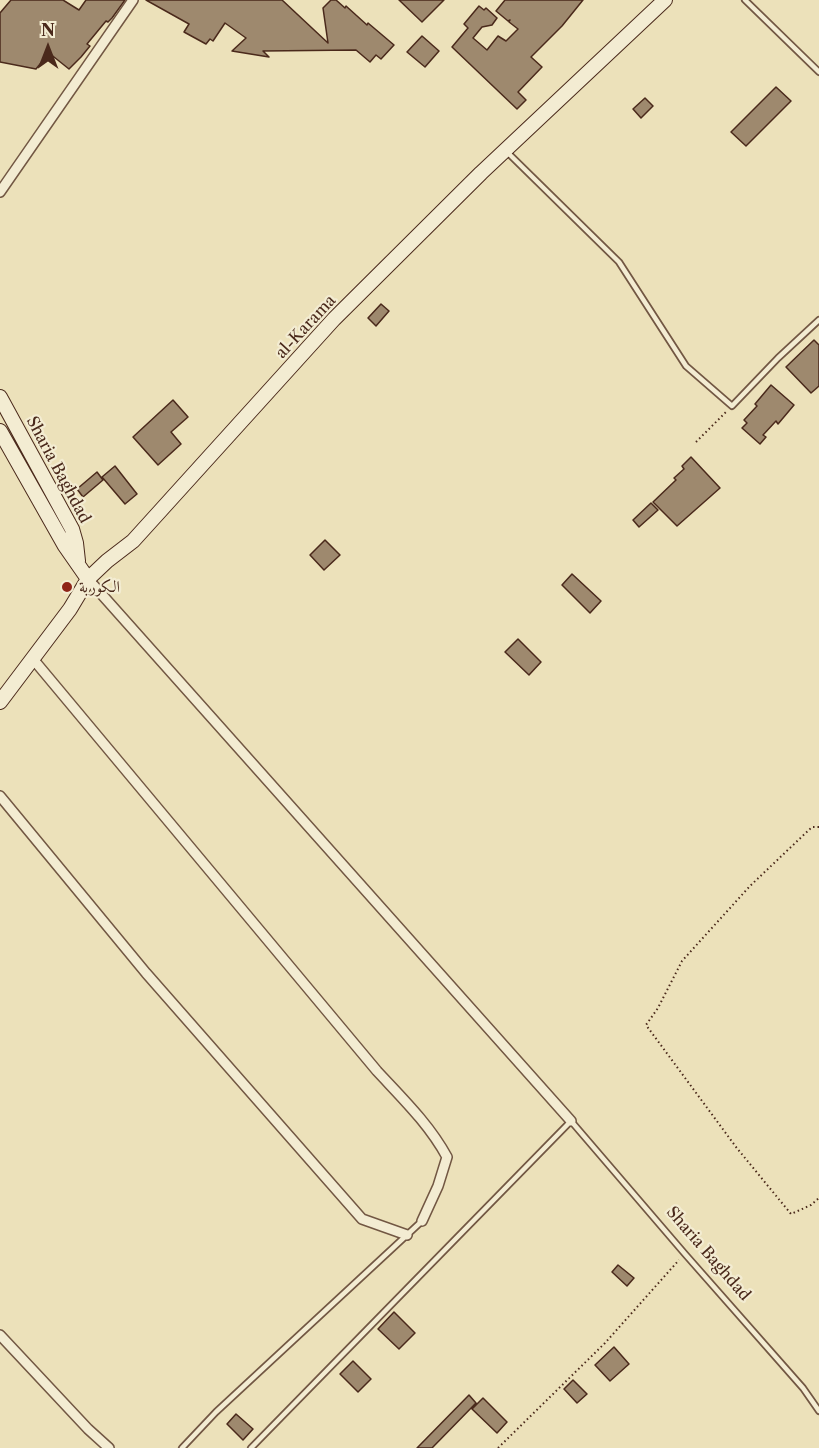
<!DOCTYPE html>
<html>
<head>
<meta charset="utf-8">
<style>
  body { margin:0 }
  #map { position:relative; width:819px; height:1448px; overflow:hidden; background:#ece1ba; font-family:"Libre Caslon Text",serif }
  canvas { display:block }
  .north { position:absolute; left:18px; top:18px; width:60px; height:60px; -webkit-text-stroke:4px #f3ecd2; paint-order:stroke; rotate:0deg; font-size:16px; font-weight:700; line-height:24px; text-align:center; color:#4a291b }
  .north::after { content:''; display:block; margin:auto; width:21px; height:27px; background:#4a291b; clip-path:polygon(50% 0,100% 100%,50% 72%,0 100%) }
</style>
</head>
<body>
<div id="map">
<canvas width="819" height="1448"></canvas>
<div class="north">N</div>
</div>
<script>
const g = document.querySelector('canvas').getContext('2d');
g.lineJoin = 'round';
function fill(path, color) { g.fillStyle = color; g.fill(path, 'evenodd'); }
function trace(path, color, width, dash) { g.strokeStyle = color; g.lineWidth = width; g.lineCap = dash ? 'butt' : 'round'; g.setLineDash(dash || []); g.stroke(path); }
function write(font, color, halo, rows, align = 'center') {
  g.font = font + ' "Libre Caslon Text",Amiri,serif'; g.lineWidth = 4.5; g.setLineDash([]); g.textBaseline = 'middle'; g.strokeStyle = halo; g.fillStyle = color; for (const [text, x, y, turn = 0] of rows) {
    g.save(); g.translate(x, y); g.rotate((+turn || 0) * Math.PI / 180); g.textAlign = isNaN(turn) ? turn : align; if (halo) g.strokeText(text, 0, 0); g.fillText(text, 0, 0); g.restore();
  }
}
const building = new Path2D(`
  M11 0H63L79 10 86 0H125L112 18 108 22 106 21 87 44 90 46 81 57 69 69 49 53 36 69 0 62V13Z
  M146 0H282L328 43 323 8 331 0H336L345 8 346 6 367 25 368 23 394 45 381 59 376 55 370 62 356 50 263 51 269 57 232 51 246 38 225 23 213 41 210 39 206 44 184 32 189 24Z
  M399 0H444L422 22Z
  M505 0H583L562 26 531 57 542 67 518 92 526 100 517 109 452 47 468 28 464 24 479 6 484 10 486 8 497 18 492 25 482 27 473 38 487 50 498 36 506 41 518 29 509 22 510 20 508 21 496 11Z
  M422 36 439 51 425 67 407 52Z
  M776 87 791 101 746 146 731 132Z
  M645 98 653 106 641 118 633 109Z
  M381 304 389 311 376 326 368 318Z
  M814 340 819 345V386L811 393 786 367Z
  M771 385 794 405 778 424 776 421 763 435 766 437 760 444 742 428 747 423 744 420 757 406 755 404Z
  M173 400 188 417 171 432 181 444 158 465 133 437Z
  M691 457 720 488 677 526 653 502 676 480 674 478 684 469 682 466Z
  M115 466 137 494 125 504 102 477Z
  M97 472 103 480 83 497 77 489Z
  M651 503 658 510 639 527 633 520Z
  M325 540 340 555 324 570 310 555Z
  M572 574 601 601 590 613 562 585Z
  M518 639 541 662 529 675 505 652Z
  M618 1265 634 1278 627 1286 612 1272Z
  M394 1312 415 1333 399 1349 378 1329Z
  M614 1347 629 1364 610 1381 595 1365Z
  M353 1361 371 1379 358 1392 340 1374Z
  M573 1380 587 1394 577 1403 564 1389Z
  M469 1395 476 1403 432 1448H417Z
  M483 1398 507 1422 497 1433 472 1409Z
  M236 1414 253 1429 243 1440 227 1424Z`);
fill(building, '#9e896e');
trace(building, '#4a291b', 1.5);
const service = new Path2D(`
  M745 0 819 72
  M506 151 619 262 686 366 732 406 778 358 819 320
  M182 1448 216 1412 422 1221
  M251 1448 571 1121 685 1254 803 1388 819 1411`);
const minor = new Path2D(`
  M0 192 133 0
  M88 579 571 1121
  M33 659 377 1071C402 1098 429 1124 447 1157L438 1186 422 1221
  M0 796 146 973 362 1219 407 1235
  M0 1335 88 1429 109 1448`);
const secondary = new Path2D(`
  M0 397 72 529 76 543 78 561
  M0 431 65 546 88 579
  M0 702 70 609 88 579 107 561 133 541 334 319 481 173 665 0`);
trace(service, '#725743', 8);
trace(minor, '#725743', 12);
trace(secondary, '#4a291b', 16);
trace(new Path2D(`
  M696 442 726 412
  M819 827H812L750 886 682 961 658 1008 646 1025 736 1147 791 1214 811 1205 819 1198
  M498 1448 605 1343 679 1260`), '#4a291b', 2, [1.5, 3]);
trace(service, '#f3ecd2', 4.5);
trace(minor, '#f3ecd2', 9);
trace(secondary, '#f3ecd2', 14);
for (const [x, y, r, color] of [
  [67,587,6,"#8f2418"]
]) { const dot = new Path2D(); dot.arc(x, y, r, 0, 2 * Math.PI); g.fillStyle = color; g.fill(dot); trace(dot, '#f3ecd2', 2); }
write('16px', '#4a291b', '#f3ecd2', [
  ["al-Karama",306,327,-47],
  ["Sharia Baghdad",58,470,62],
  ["Sharia Baghdad",708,1254,49]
]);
write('16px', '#4a291b', '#f3ecd2', [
  ["الكوربة",79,587]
], 'left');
</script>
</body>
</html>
